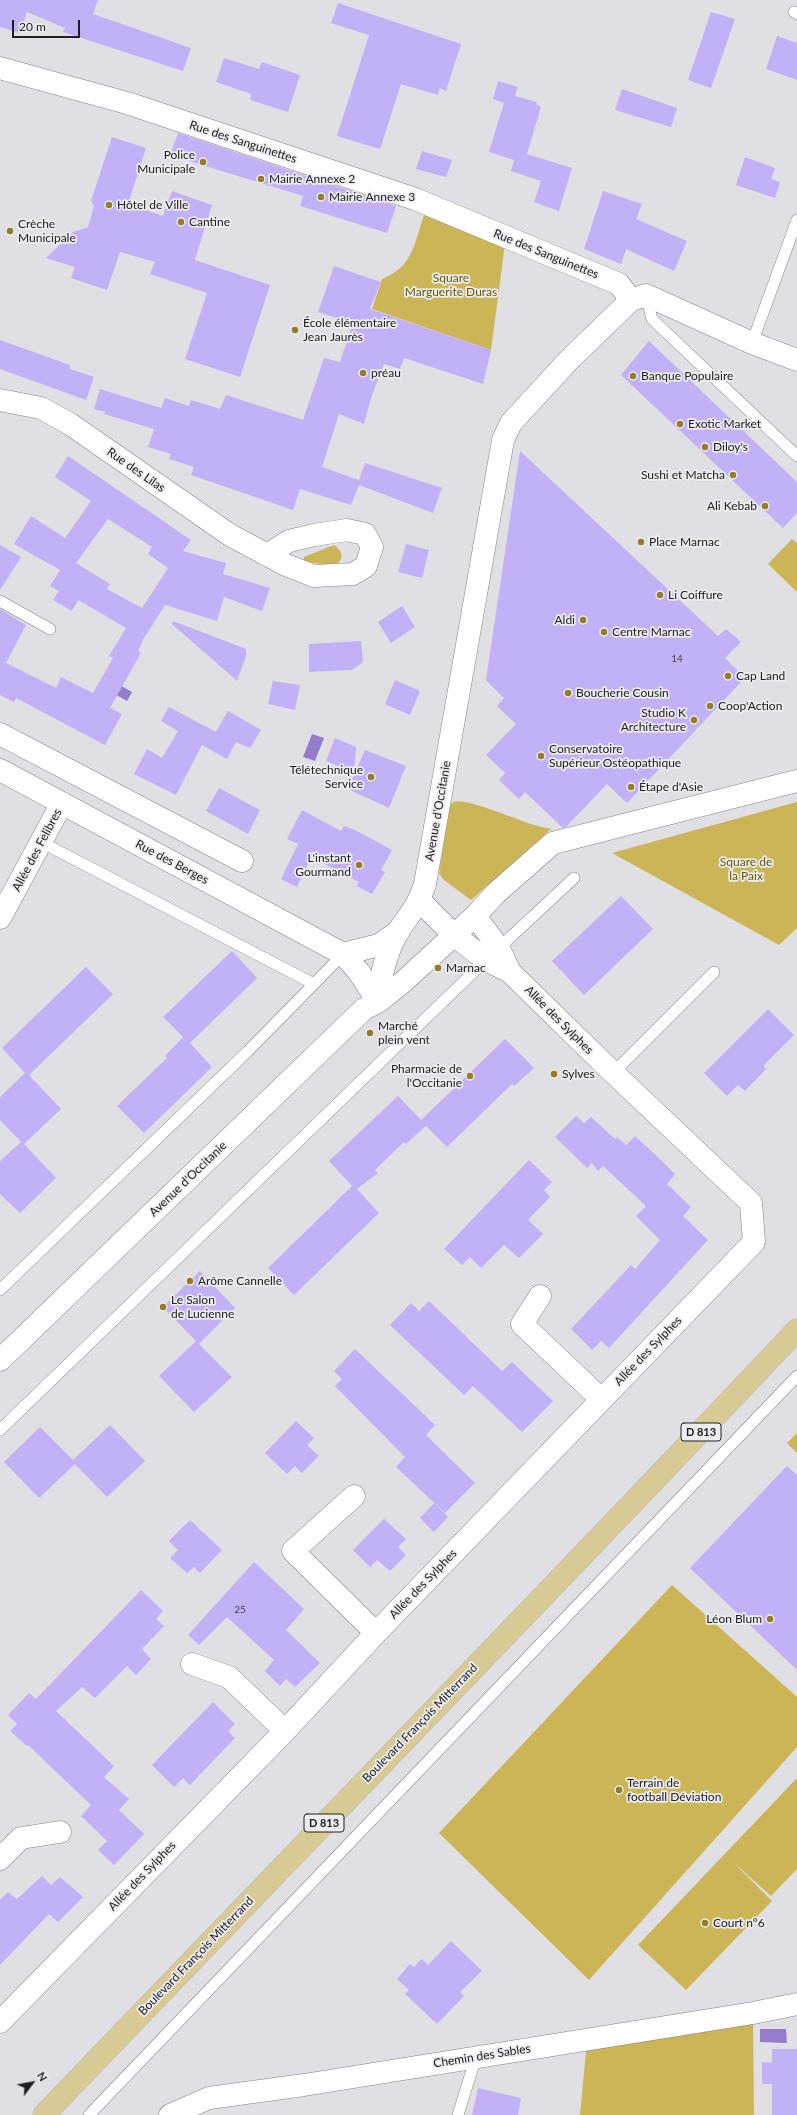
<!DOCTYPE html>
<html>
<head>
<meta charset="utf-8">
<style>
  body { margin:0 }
  #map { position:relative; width:797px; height:2115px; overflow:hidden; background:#e0dfe3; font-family:Lato,sans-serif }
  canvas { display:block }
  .north { position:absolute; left:12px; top:2063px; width:40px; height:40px; -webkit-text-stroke:3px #edecf0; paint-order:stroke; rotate:58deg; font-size:11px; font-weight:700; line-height:16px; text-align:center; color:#202021 }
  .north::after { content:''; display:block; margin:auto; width:14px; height:18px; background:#202021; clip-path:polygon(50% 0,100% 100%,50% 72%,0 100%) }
  .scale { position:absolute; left:12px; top:20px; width:68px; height:18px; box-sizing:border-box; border:2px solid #202021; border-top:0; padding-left:5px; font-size:12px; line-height:14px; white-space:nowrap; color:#202021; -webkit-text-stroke:3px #edecf0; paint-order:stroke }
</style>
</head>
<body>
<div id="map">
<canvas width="797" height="2115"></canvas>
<div class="north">N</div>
<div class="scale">20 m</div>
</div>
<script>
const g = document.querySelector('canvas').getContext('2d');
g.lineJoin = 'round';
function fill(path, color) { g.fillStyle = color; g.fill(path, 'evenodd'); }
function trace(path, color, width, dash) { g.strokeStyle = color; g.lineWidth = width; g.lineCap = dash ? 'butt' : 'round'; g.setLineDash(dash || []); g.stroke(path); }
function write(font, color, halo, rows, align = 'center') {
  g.font = font + ' Lato,sans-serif'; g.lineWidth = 3.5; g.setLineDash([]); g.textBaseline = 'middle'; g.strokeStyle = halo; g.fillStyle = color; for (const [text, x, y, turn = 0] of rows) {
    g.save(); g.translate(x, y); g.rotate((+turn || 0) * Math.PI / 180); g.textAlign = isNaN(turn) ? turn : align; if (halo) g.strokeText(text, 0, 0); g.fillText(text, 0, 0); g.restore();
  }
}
fill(new Path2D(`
  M424 215 505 244 491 350 372 309 382 279C413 267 414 244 424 215Z
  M792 539 797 543V592L768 564Z
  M334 545C343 552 345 559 335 565L304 562V557Z
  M453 802C474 798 525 826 551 829L471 900 444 880 439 873 450 805Z
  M797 802V928L779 945 612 853Z
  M797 1433V1453L787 1443Z
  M672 1585 797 1697V1747L589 1980 439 1833Z
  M797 1778V1869L771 1896 733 1862 772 1901 686 1990 638 1945Z
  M753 2023 754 2115H580L586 2051Z`), '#ccb556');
fill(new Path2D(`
  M107 678 132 692 127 701 102 687Z
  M312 734 324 738 315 761 303 757Z
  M760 2029H786L787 2043 760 2042Z`), '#957ccf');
fill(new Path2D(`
  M0 0H98L93 14 191 48 183 71 63 32 65 28 27 12 20 33 0 27Z
  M338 3 461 44 446 91 440 88 438 95 401 84 380 149 337 136 369 35 331 23Z
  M711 12 735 19 711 88 688 80Z
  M777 36 797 43V80L766 69Z
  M224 58 259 69 262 62 300 75 288 112 250 100 251 94 216 82Z
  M498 81 518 87 515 96 537 102 536 104 541 107 527 154 572 168 559 211 534 202 541 181 511 171 514 160 489 152 504 103 493 99Z
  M622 89 677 108 671 127 615 110Z
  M178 133 396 206 387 233 300 206 303 196 170 155Z
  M112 137 146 148 128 204 163 216 172 191 212 205 195 260 270 285 240 377 185 359 207 293 150 274 155 262 120 252 107 290 71 278 75 267 46 258 73 232 88 227 94 206 91 201Z
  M422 151 452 160 446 177 416 169Z
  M745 157 775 168 771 179 780 182 775 198 736 185Z
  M603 191 642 204 636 219 687 241 674 271 626 249 621 264 584 249Z
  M334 266 381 282 370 309 491 350 483 384 404 358 400 369 384 364 372 395 364 424 339 414 322 467 359 480 365 463 442 488 433 513 359 485 351 505 300 489 293 510 191 475 194 467 169 459 171 454 148 447 154 429 104 414 105 412 94 409 100 389 161 408 165 398 189 406 191 400 220 409 226 395 303 420 324 358 340 362 353 323 318 312Z
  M0 340 70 365V369L94 377 86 400 0 369Z
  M649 341 797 482V513L783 528 621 375Z
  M520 451 718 636 726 629 741 642 725 658 741 674 742 681 627 803 607 784 566 827 563 828 525 792 519 799 499 780 505 773 486 755 516 724 497 706 504 698 486 680Z
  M68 456 191 540 183 551 226 563 223 574 270 588 262 611 224 597 217 621 165 605 144 638 138 651 141 653 110 708 122 714 105 745 16 698 14 702 0 695V609L26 625 6 663 56 688 61 677 93 693 113 658 109 656 126 628 78 600 72 611 53 600 59 591 50 586 60 570 14 544 31 516 65 538 91 501 55 477ZM108 519 152 547 148 554 168 568 142 608 107 589 110 584 76 563Z
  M406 544 429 550 422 578 398 572Z
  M0 545 21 557 0 590Z
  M402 606 415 627 391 643 378 622Z
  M173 621 246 649V656L237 681 172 624Z
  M361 641 363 662 352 670 309 672V644Z
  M395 680 420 691 410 715 385 704Z
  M273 681 300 685 295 710 268 704Z
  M169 707 216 732 228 711 261 730 250 748 236 742 227 759 202 745 176 795 134 774 147 749 162 758 178 731 161 721Z
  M335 738 356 747 354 773 326 761Z
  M365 750 406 766 389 808 348 789Z
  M219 788 260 810 248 834 206 811Z
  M302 810 341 831 344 826 355 830 392 850 381 870 385 872 372 894 357 886 359 882 311 857 297 887 281 879 298 844 287 839Z
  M621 896 653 929 584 995 552 961Z
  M232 951 257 978 190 1043 212 1067 144 1133 117 1106 167 1058 165 1056 183 1037 163 1017Z
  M86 967 113 994 29 1075 61 1109 24 1144 56 1178 20 1213 0 1194V1161L21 1142 0 1120V1097L25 1073 2 1048Z
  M768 1009 794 1035 763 1066 766 1069 745 1091 738 1085 727 1096 704 1073Z
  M505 1039 534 1068 514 1086 512 1084 447 1147 426 1126 406 1144 404 1142 375 1170 378 1173 357 1189 379 1213 294 1295 268 1268 352 1186 329 1161 398 1096 421 1120Z
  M576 1116 584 1123 591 1117 615 1139 617 1137 626 1145 635 1136 660 1159 675 1174 667 1184 691 1207 683 1216 708 1240 609 1348 601 1341 592 1350 571 1329 631 1265 635 1269 660 1240 636 1216 646 1206 603 1166 598 1171 592 1163 587 1168 555 1137Z
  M529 1160 552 1182 544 1190 550 1197 528 1220 543 1234 519 1258 504 1245 481 1268 470 1257 462 1265 444 1249Z
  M200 1271 235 1308 199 1344 232 1377 194 1412 159 1376 196 1341 163 1307Z
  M429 1301 502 1371 512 1362 553 1401 522 1432 473 1386 464 1395 390 1325 411 1303 419 1311Z
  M355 1349 435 1425 426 1435 475 1483 445 1513 396 1467 405 1457 335 1386 342 1379 334 1371Z
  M296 1421 314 1438 307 1445 319 1456 302 1473 295 1466 287 1474 265 1453Z
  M110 1425 145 1461 107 1497 75 1464 39 1498 4 1462 40 1427 73 1460Z
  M787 1466 797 1475V1670L690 1568Z
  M434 1503 448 1517 434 1532 420 1518Z
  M384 1519 406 1539 398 1547 406 1555 390 1571 377 1560 370 1567 353 1550Z
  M190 1520 222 1550 200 1573 194 1567 187 1573 170 1558 178 1550 169 1541Z
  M254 1562 304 1609 286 1630 320 1663 295 1687 286 1679 280 1686 265 1671 274 1660 227 1617 199 1645 188 1635Z
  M141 1590 163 1611 156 1619 164 1626 142 1649 151 1659 136 1675 127 1666 95 1698 82 1687 56 1711 114 1766 104 1777 129 1799 119 1810 144 1834 114 1865 98 1850 107 1841 81 1816 91 1805 28 1745 27 1746 10 1731 17 1724 8 1715 29 1693 36 1699Z
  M213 1702 235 1724 228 1731 235 1738 190 1785 183 1778 174 1787 152 1765Z
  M42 1876 51 1885 60 1877 83 1897 58 1922 49 1914 0 1965V1900L8 1892 17 1899Z
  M451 1941 482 1971 460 1992 464 1996 437 2024 405 1994 409 1990 397 1979 410 1964 414 1967 422 1959 428 1965Z
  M772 2049H797V2115H772V2084H762V2062L772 2063Z
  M478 2088 521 2098 518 2115H472Z`), '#c3b1f7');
const service = new Path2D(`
  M794 12 797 14
  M646 295 652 319 797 456
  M752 343 797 220
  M0 601 50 629
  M314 984 343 954
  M613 1073 714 972
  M0 1290 248 1051 314 984 41 842
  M0 1430 486 960 574 878
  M89 2115 797 1376
  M458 2115 476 2057`);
const minor = new Path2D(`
  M0 68 127 103 415 199 619 284 631 300
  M0 400 41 408 70 424 230 535 286 565 314 576 353 574 366 566 372 547 365 534 347 530 314 535 289 541 267 555
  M0 734 242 861
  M0 770 343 954 359 972 378 1002
  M420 901 455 936 486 960 510 972
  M0 918 62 803
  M343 954 379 945 399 931
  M378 1002C380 977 386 952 399 930 411 912 418 906 425 884L503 440 511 423 569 360 631 300 646 295 752 343 797 360
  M540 1296 522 1324 601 1399
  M0 1360 364 1009 378 1002 403 982 475 916 496 893 553 843 797 781
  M354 1496 293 1551 376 1633
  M192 1664 229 1677 285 1731
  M0 1859 21 1838 60 1832
  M0 2022 285 1731 376 1633 754 1242 751 1203 603 1063 510 972 499 948 475 916
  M170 2115 209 2098 304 2085 753 2013 797 2004`);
const primary = new Path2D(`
  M44 2115C295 1853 548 1594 797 1330`);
trace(service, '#828184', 12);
trace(minor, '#828184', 23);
trace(primary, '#bcbcbc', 23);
trace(service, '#fff', 11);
trace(minor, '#fff', 22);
trace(primary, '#d7ca94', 22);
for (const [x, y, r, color] of [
  [203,162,4,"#937e25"],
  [261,179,4,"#937e25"],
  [321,197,4,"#937e25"],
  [109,205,4,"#937e25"],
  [181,222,4,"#937e25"],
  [10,231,4,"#937e25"],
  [295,330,4,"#937e25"],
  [363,373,4,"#937e25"],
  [633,376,4,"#937e25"],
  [680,424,4,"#937e25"],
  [705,447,4,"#937e25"],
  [733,475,4,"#937e25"],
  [765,506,4,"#937e25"],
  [641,542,4,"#937e25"],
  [660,595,4,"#937e25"],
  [583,620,4,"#937e25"],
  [604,632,4,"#937e25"],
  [728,676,4,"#937e25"],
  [568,693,4,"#937e25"],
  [710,706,4,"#937e25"],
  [694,720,4,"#937e25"],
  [541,756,4,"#937e25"],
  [371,777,4,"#937e25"],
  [631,787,4,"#937e25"],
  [359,865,4,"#937e25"],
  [438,968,4,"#937e25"],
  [370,1033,4,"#937e25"],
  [554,1074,4,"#937e25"],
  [470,1076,4,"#937e25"],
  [190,1281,4,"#937e25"],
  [163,1307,4,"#937e25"],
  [770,1619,4,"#937e25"],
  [619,1790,4,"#937e25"],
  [705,1923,4,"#937e25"]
]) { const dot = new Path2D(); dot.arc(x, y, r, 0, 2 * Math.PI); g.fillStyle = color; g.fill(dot); trace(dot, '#edecf0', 1.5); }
write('10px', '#494456', null, [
  ["14",677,659],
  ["25",240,1610]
]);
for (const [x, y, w] of [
  [701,1432,40],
  [324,1823,40]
]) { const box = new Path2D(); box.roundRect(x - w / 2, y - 9, w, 18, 3); g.fillStyle = '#edecf0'; g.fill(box); trace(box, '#202021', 1); }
write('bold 11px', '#202021', null, [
  ["D 813",701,1432],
  ["D 813",324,1823]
]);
write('12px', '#202021', '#edecf0', [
  ["Rue des Sanguinettes",243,142,18],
  ["Rue des Sanguinettes",546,254,22],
  ["Rue des Lilas",136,470,35],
  ["Avenue d'Occitanie",438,811,-80],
  ["Allée des Felibres",37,850,-62],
  ["Rue des Berges",172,862,28],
  ["Allée des Sylphes",559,1020,45],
  ["Avenue d'Occitanie",188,1179,-44],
  ["Allée des Sylphes",648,1351,-46],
  ["Allée des Sylphes",423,1584,-46],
  ["Boulevard François Mitterrand",420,1723,-46],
  ["Allée des Sylphes",142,1876,-46],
  ["Boulevard François Mitterrand",196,1956,-46],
  ["Chemin des Sables",482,2056,-9]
]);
write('12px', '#202021', '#edecf0', [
  ["Police",195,155,"right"],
  ["Municipale",195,169,"right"],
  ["Mairie Annexe 2",269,179],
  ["Mairie Annexe 3",329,197],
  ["Hôtel de Ville",117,205],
  ["Cantine",189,222],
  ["Crèche",18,224],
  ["Municipale",18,238],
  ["École élémentaire",303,323],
  ["Jean Jaurès",303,337],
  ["préau",371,373],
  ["Banque Populaire",641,376],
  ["Exotic Market",688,424],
  ["Diloy's",713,447],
  ["Sushi et Matcha",725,475,"right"],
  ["Ali Kebab",757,506,"right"],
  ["Place Marnac",649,542],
  ["Li Coiffure",668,595],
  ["Aldi",575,620,"right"],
  ["Centre Marnac",612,632],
  ["Cap Land",736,676],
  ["Boucherie Cousin",576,693],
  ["Coop'Action",718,706],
  ["Studio K",686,713,"right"],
  ["Architecture",686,727,"right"],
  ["Conservatoire",549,749],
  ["Supérieur Ostéopathique",549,763],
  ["Télétechnique",363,770,"right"],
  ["Service",363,784,"right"],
  ["Étape d'Asie",639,787],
  ["L'instant",351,858,"right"],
  ["Gourmand",351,872,"right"],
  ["Marnac",446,968],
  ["Marché",378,1026],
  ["plein vent",378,1040],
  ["Pharmacie de",462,1069,"right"],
  ["l'Occitanie",462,1083,"right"],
  ["Sylves",562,1074],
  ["Arôme Cannelle",198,1281],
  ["Le Salon",171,1300],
  ["de Lucienne",171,1314],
  ["Léon Blum",762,1619,"right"],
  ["Terrain de",627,1783],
  ["football Déviation",627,1797],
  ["Court n°6",713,1923]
], 'left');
write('12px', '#675705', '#edecf0', [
  ["Square",451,278],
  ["Marguerite Duras",451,292],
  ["Square de",746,862],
  ["la Paix",746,876]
]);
</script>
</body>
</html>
